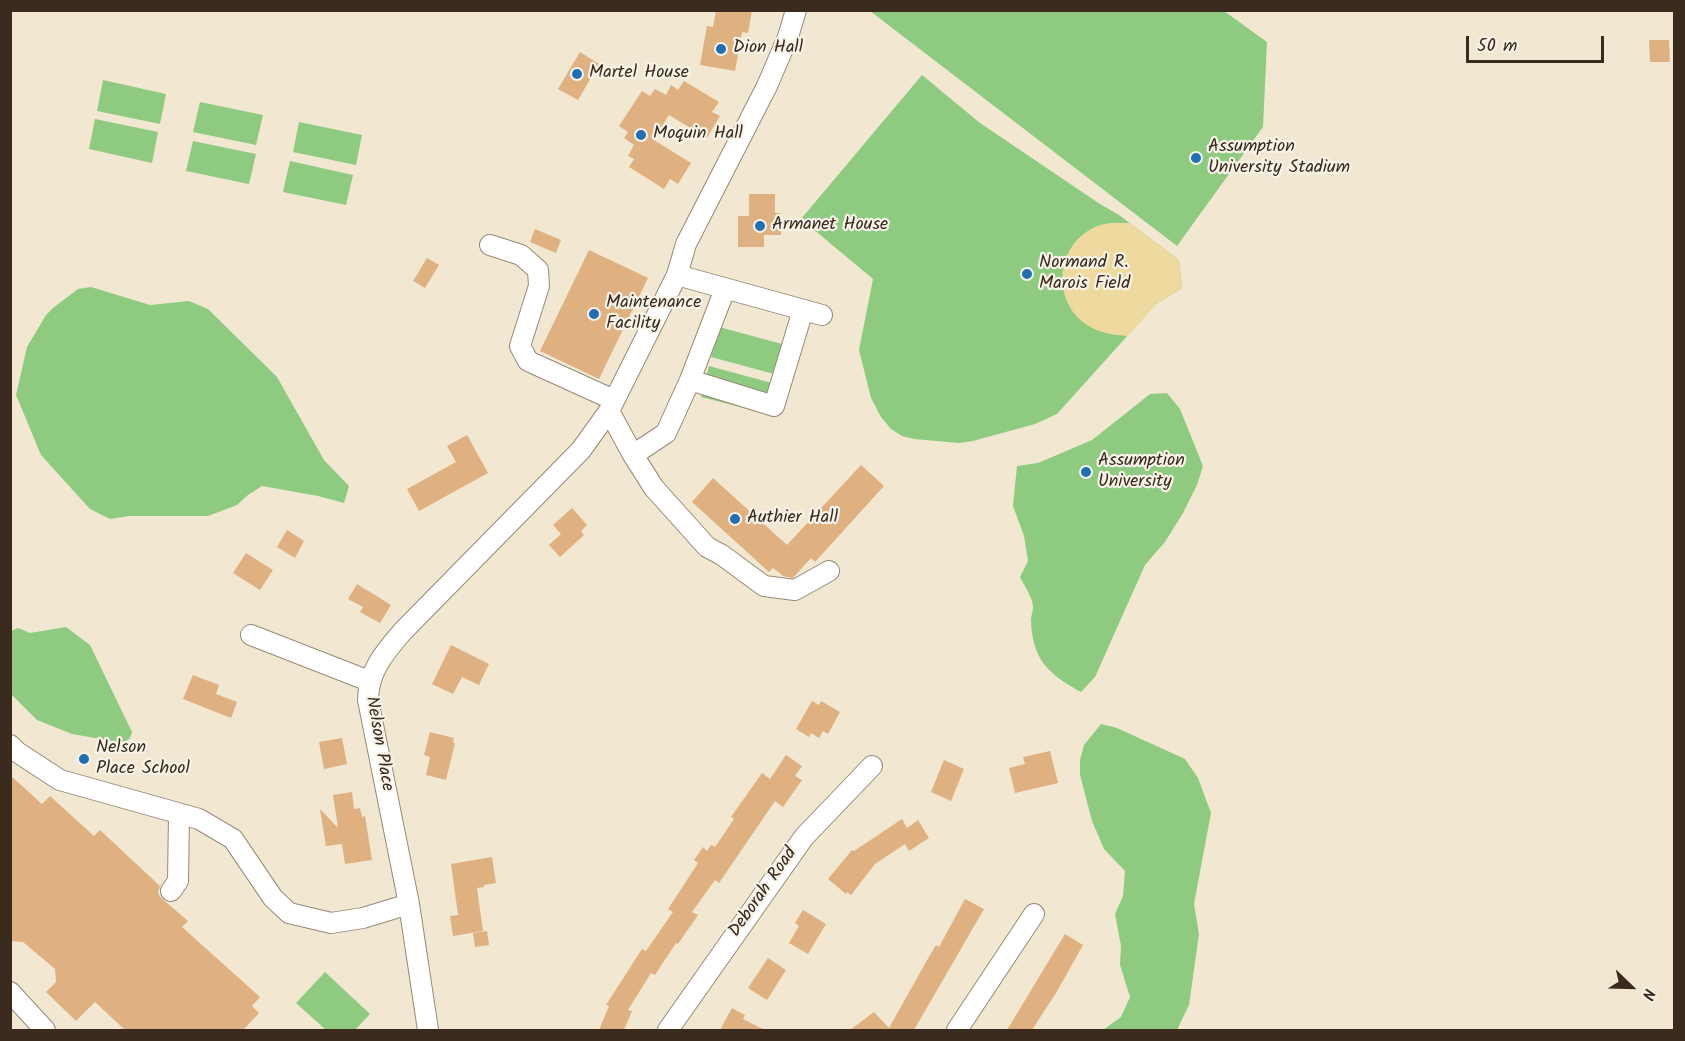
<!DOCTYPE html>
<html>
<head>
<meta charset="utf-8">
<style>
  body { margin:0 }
  #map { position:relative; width:1685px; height:1041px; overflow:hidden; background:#f2e8d1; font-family:Kalam,sans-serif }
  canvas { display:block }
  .frame { position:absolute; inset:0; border:12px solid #3b2a1e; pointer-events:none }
  .north { position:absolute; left:1601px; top:957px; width:60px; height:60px; -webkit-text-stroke:4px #f7f3e8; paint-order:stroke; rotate:113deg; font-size:16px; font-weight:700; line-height:24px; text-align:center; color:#3b2a1e }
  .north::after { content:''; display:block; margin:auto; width:21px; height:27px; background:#3b2a1e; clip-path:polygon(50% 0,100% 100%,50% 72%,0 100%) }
  .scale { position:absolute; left:1466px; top:36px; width:138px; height:27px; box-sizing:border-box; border:3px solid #3b2a1e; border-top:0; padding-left:8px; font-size:18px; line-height:21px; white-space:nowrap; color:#3b2a1e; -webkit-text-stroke:4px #f7f3e8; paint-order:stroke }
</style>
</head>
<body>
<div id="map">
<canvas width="1685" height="1041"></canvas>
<div class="frame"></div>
<div class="north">N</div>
<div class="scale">50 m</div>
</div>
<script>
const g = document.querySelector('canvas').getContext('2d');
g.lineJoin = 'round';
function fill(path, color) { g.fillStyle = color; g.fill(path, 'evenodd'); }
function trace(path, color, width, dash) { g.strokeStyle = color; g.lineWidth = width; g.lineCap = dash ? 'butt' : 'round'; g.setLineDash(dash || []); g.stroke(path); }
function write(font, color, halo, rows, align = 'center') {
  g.font = font + ' Kalam,sans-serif'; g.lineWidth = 4.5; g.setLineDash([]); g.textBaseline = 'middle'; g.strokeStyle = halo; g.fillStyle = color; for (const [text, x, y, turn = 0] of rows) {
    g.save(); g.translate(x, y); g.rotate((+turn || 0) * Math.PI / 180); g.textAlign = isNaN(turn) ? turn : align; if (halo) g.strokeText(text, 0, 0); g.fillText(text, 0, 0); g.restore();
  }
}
fill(new Path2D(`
  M870 11H1224L1267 42 1263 127 1177 246Z
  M922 75 980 123 1100 204 1119 215 1179 260 1182 288 1156 304 1057 414 1035 424 973 441 959 443 914 439 902 436 891 429 881 417 871 398 859 350 873 279 801 219Z
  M103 80 166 94 160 124 97 111Z
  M200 102 263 115 256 145 193 132Z
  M95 119 158 132 152 163 89 149Z
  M299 122 362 135 356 165 293 152Z
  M193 141 256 154 249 184 186 171Z
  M290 161 353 175 346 205 283 192Z
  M91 287 150 305 189 301 208 309 277 377 324 460 349 486 344 503 318 496 262 486 248 495 237 505 208 516H129L110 519 90 509 41 455 16 395 27 347 46 315 53 308 78 289Z
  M719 327 782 344 774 374 711 357Z
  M709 366 772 383 764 413 701 397Z
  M1167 393 1180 409 1203 466 1197 485 1183 513 1165 542 1145 565 1095 677 1081 692C1048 674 1032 659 1031 620 1031 616 1033 611 1033 607 1033 598 1024 585 1020 577L1028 561 1024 536 1013 506 1017 466 1038 463 1092 440 1150 394Z
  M66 627 90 645 132 732 130 738 124 743 72 734 37 720 11 694V631L18 628 30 633Z
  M1101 724 1117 728 1185 759 1198 778 1211 813 1194 904 1199 934 1189 1005 1177 1030H1103L1121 1017 1130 997 1120 965 1121 946 1115 914 1123 896 1125 871 1104 849 1092 821 1080 775V760L1084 745Z
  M325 972 370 1014 355 1030H326L296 1003Z`), '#8ecb80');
fill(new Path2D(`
  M1111 223H1130L1179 260 1182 288 1156 304 1128 336C1113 335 1100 333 1087 325 1052 302 1055 247 1093 228 1098 225 1105 224 1111 223Z`), '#eeda9e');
fill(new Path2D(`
  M716 10H752L748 33 742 32 735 71 700 65 707 26 713 27Z
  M1649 40H1669L1670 62H1650Z
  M580 52 599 64 578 100 558 89Z
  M684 81 719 102 712 112 720 116 707 138 669 115 654 140 691 163 678 184 670 179 664 189 629 167 634 159 628 156 634 145 624 138 628 132 619 126 642 91 650 96 655 89 666 95 671 85 678 90Z
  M749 194H775V213H781V235H764V247H738V216H749Z
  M535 229 561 240 556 253 530 242Z
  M589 250 648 278 599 379 540 351Z
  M427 258 439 265 425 288 413 281Z
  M467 435 488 473 419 511 407 489 456 462 447 446Z
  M861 465 884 486 815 562 811 558 793 578 783 576 773 568 769 572 692 502 713 478 787 545Z
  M572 508 587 525 581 531 584 535 560 557 549 545 561 534 553 525Z
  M287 530 304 541 295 558 277 547Z
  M246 553 273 570 260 590 233 573Z
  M357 584 391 605 380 623 360 612 363 607 348 599Z
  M451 645 489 664 479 685 462 677 453 694 432 684Z
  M193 675 219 685 216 694 237 702 231 718 183 699Z
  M812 701 819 705 821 701 840 712 828 734 823 731 819 738 811 733 809 737 796 729Z
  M430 732 454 738 453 743H455L446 780 426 775 430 757 424 755Z
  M342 738 347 764 324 769 319 742Z
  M1050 751 1058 783 1015 793 1009 768 1025 764 1023 757Z
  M786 755 802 766 795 776 802 780 783 807 775 801 719 883 715 880 692 912 698 915 678 944 676 943 655 975 651 973 628 1010 632 1011 624 1030H599L609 1006 606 1005 642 949 646 951 673 912 668 909 698 863 694 860 703 847 707 851 711 845 715 847 734 819 731 817 762 773 770 779Z
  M944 760 964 769 951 801 931 792Z
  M10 775 42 804 50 796 94 836 100 830 160 886 158 893 160 897 188 921 182 927 260 997 252 1006 259 1013 243 1030H125L95 1002 76 1021 46 992 56 982 55 969 23 942 10 941Z
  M352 792 354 809 360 808 362 817 365 816 372 860 345 864 342 844 326 846 320 809 338 828 333 795Z
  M902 819 907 828 918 820 929 838 909 851 905 844 875 864 851 895 847 892 846 894 828 879 852 850 854 851Z
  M492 857 496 883 484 885V887L477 888 483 931 453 936 450 916 458 915 451 864Z
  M965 899 984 909 914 1030H850L874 1012 889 1028 926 962 936 945 939 947Z
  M803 910 826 924 808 954 789 943 799 926 795 923Z
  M487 931 489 945 475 947 473 933Z
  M1065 934 1083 945 1056 993 1032 1030H1007Z
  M768 958 786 970 767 1000 748 988Z
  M732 1008 745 1015 743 1019 765 1030H720Z`), '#dfb080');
const minor = new Path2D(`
  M490 245 521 255 538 270 539 286 520 346 528 361 614 400
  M677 275 822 315
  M690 380 774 406 803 310
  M609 411 633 455 654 488 707 547 722 555 764 586 795 590 829 571
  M633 455 666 433 690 380 725 289
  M251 635 369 681
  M10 745 17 752 60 780 199 819 233 839 273 898 289 913 331 923 363 918 409 904
  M171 891 178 881 179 814
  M10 992 45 1030
  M428 1030 409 904 368 700C368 671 385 652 403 631L581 450 609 411 677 275 686 244 767 86 788 37 796 10
  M668 1030 804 837 872 766
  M957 1030 1034 914`);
trace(minor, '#968978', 22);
trace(minor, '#fff', 20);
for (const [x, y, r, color] of [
  [721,49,6,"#1f6fb2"],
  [577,74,6,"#1f6fb2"],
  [641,135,6,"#1f6fb2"],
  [1196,158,6,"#1f6fb2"],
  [760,226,6,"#1f6fb2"],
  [1027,274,6,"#1f6fb2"],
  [594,314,6,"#1f6fb2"],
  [1086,472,6,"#1f6fb2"],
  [735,519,6,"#1f6fb2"],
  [84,759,6,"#1f6fb2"]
]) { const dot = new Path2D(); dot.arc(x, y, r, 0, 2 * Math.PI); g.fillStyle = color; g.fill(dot); trace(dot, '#f7f3e8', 2); }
write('18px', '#3b2a1e', '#f7f3e8', [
  ["Dion Hall",733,49],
  ["Martel House",589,74],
  ["Moquin Hall",653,135],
  ["Assumption",1208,148],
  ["University Stadium",1208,169],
  ["Armanet House",772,226],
  ["Normand R.",1039,264],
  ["Marois Field",1039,285],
  ["Maintenance",606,304],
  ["Facility",606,325],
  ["Assumption",1098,462],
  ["University",1098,483],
  ["Authier Hall",747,519],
  ["Nelson",96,749],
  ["Place School",96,770]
], 'left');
write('18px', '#3b2a1e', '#f7f3e8', [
  ["Nelson Place",378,744,80],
  ["Deborah Road",764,893,-55]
]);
</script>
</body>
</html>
